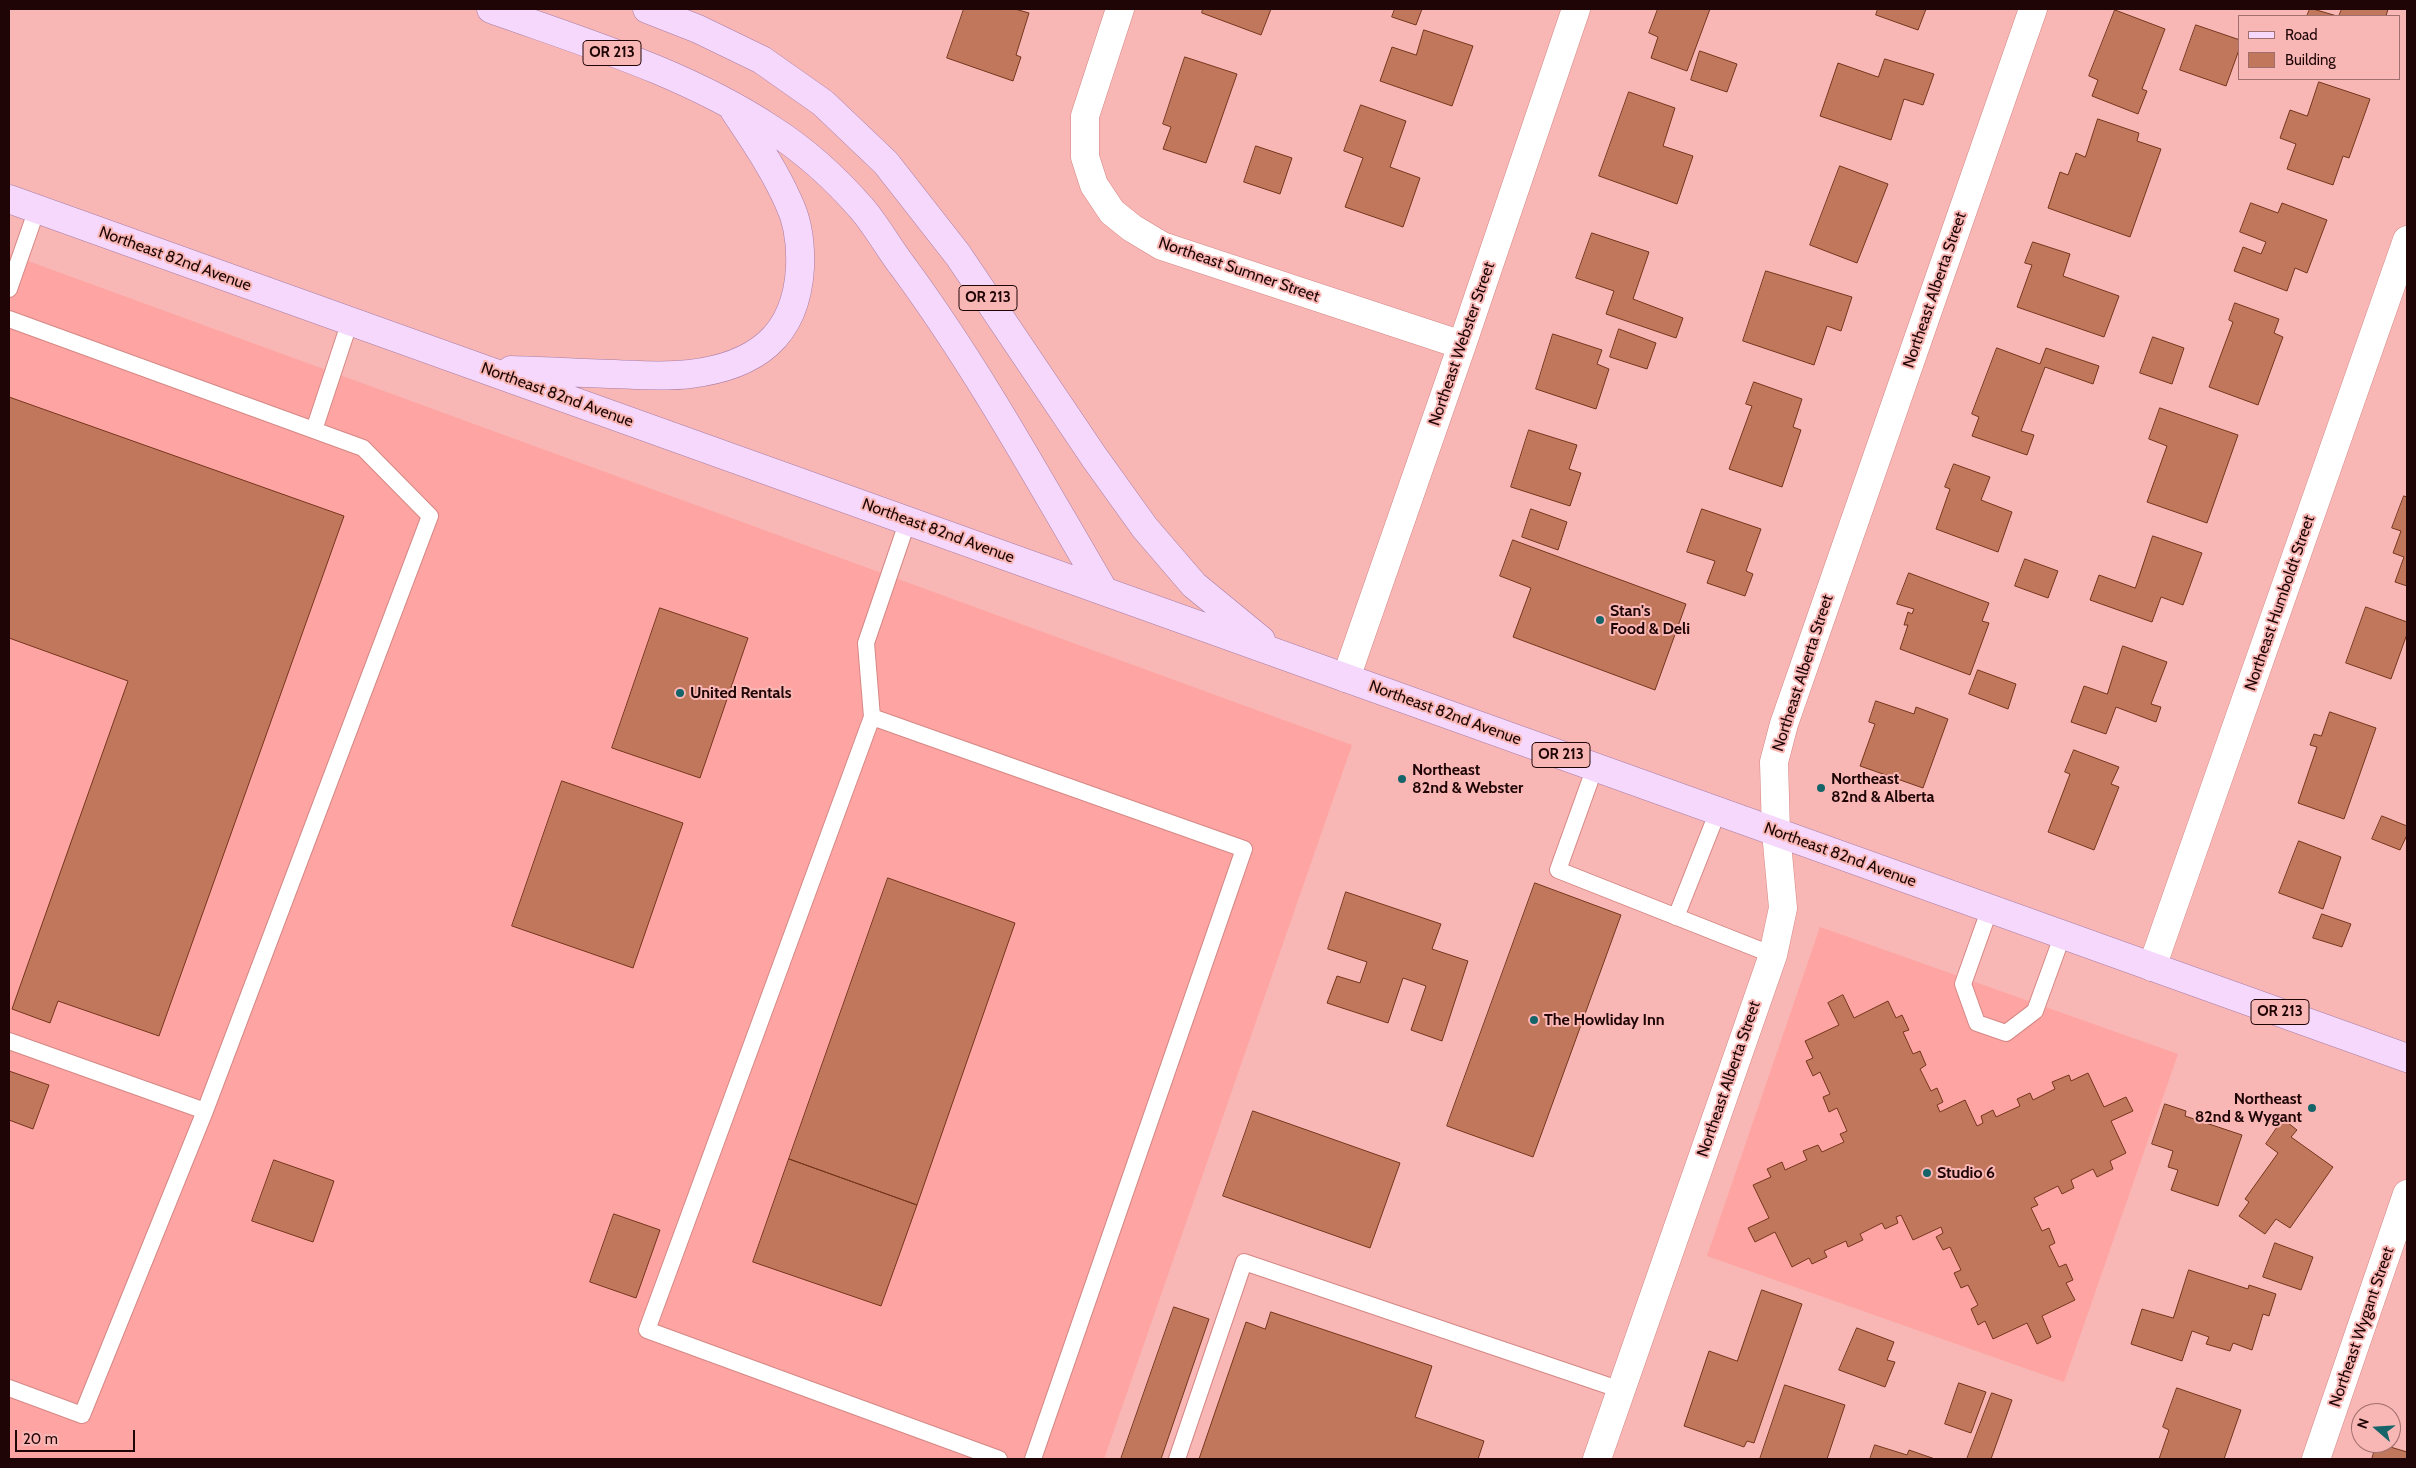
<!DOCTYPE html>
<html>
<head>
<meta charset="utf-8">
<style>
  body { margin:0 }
  #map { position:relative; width:2416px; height:1468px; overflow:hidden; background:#f8b6b4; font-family:Cabin,sans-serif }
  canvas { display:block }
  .frame { position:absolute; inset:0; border:10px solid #1f0506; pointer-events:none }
  .legend { position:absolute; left:2238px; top:15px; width:162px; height:65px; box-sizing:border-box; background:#f8b6b4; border:1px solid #a16f6e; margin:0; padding:6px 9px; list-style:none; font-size:15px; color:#1f0506 }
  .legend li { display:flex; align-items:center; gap:10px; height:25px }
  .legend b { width:25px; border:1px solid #a16f6e }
  .north { position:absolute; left:2351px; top:1403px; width:50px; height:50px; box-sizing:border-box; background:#f8b6b4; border:1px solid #a16f6e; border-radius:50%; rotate:289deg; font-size:14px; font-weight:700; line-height:20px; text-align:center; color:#1f0506 }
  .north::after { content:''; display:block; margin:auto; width:18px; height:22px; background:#156469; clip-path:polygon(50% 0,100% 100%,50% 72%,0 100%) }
  .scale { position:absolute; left:15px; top:1430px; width:120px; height:22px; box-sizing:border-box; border:2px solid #1f0506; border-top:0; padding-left:6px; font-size:15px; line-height:18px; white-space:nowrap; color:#1f0506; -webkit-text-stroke:4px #f8b6b4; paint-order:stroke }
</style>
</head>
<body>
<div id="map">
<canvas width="2416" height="1468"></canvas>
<div class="frame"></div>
<ul class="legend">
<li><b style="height:6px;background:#f6d8fc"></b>Road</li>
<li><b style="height:14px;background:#c1775b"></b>Building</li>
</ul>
<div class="north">N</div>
<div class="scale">20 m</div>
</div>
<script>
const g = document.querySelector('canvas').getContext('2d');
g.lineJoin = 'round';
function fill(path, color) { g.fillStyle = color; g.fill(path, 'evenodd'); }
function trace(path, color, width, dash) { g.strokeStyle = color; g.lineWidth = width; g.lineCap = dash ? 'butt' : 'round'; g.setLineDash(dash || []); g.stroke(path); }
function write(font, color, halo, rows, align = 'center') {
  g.font = font + ' Cabin,sans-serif'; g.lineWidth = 4; g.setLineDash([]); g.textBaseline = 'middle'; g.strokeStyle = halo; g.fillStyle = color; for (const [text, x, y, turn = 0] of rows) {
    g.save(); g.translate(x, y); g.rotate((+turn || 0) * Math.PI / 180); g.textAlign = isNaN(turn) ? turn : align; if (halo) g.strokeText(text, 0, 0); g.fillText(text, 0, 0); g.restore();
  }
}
fill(new Path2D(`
  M9 254 1352 745 1104 1459H9Z
  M1820 927 2178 1054 2064 1382 1707 1256Z`), '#fea5a3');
const building = new Path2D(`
  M964 9H1015L1029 13 1016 55 1021 57 1013 81 947 58Z
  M1203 9H1271L1261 35 1202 13Z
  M1395 9H1422L1416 25 1392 17Z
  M1658 9H1710L1687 71 1651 58 1658 37 1649 33Z
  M1878 9H1926L1918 30 1876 15Z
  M2310 9H2313L2337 16H2307Z
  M2342 9H2388L2386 16H2339Z
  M2115 10 2165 29 2142 89 2147 91 2138 114 2092 96 2098 80 2089 76Z
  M2196 25 2240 40V47L2226 86 2180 70Z
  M1424 30 1473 46 1452 106 1380 81 1392 47 1416 55Z
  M1700 51 1737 64 1727 92 1691 80Z
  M1185 57 1237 74 1206 163 1163 149 1171 127 1163 124Z
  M1885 59 1934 74 1923 105 1904 99 1891 140 1820 116 1838 63 1878 77Z
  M2319 82 2370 99 2349 158 2343 156 2333 185 2287 169 2296 144 2280 138 2290 110 2307 116Z
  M1629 92 1675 108 1663 146 1693 156 1677 204 1599 176Z
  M1361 105 1406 121 1390 167 1420 178 1403 227 1345 207 1363 158 1344 151Z
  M2098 119 2139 133 2137 141 2161 149 2130 237 2048 208 2060 172 2068 175 2076 153 2085 157Z
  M1256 146 1292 158 1280 194 1244 182Z
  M1840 166 1888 184 1857 263 1810 245Z
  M2251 203 2278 213 2282 203 2327 220 2307 273 2295 268 2287 291 2234 271 2243 247 2261 254 2266 242 2240 232Z
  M1592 233 1649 252 1633 299 1683 318 1676 338 1606 314 1614 291 1576 278Z
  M2033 242 2070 254 2063 276 2119 296 2104 337 2017 307 2032 265 2025 263Z
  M1766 271 1852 297 1841 331 1827 326 1814 365 1743 341Z
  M2235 303 2279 319 2274 333 2283 337 2258 405 2209 387 2233 322 2229 320Z
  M1619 329 1656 343 1647 369 1610 357Z
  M1553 334 1602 350 1597 364 1609 369 1596 409 1536 389Z
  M2153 337 2184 348 2172 384 2140 373Z
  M1997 348 2040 364 2046 348 2099 366 2093 384 2045 367 2021 431 2034 435 2027 455 1972 436 1979 417 1972 414Z
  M1754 382 1802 399 1793 427 1801 430 1782 487 1729 469 1752 406 1746 404Z
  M9 397 344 516 159 1036 58 1001 50 1023 12 1009 128 681 9 638Z
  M2160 408 2238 435 2207 523 2147 502 2167 446 2149 439Z
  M1529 430 1577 445 1569 469 1581 473 1570 506 1511 487Z
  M1954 464 1990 477 1981 500 2012 512 1998 552 1936 529 1950 489 1945 487Z
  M2404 496 2407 497V586L2395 582 2404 557 2393 553 2401 531 2392 528Z
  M1531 509 1567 522 1558 550 1522 537Z
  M1702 509 1761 529 1746 571 1753 574 1745 596 1707 583 1715 561 1687 552Z
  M2153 536 2202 553 2183 605 2161 597 2152 622 2090 600 2099 575 2135 588Z
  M1513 540 1686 604 1655 690 1513 637 1531 588 1500 576Z
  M2025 559 2058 571 2048 598 2015 586Z
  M1909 573 1989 603 1982 621 1989 623 1970 675 1900 649 1908 625H1904L1908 612 1912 614 1914 609 1897 604Z
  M2366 607 2407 622V634L2391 679 2346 663Z
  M660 608 748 638 700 778 612 748Z
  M2123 646 2167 662 2151 704 2161 707 2156 722 2116 707 2106 734 2071 722 2084 686 2107 694Z
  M1978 670 2016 684 2008 709 1969 694Z
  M1876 701 1914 714 1916 707 1948 719 1923 788 1860 766 1875 724 1869 722Z
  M2330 712 2376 728 2344 819 2298 803 2317 747 2310 745 2314 734 2321 736Z
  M2074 750 2119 767 2111 784 2119 787 2094 850 2048 832 2070 774 2065 772Z
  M562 781 683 823 633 968 512 926Z
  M2382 816 2407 826V835L2400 850 2372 839Z
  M2299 841 2341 857 2323 909 2279 893Z
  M888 878 1015 923 917 1205 789 1159Z
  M1535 883 1621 915 1533 1157 1447 1126Z
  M1346 892 1441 924 1432 949 1468 961 1442 1041 1411 1030 1426 986 1403 978 1388 1023 1327 1003 1337 976 1360 983 1367 962 1328 949Z
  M2322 914 2351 924 2342 947 2313 938Z
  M1843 995 1854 1018 1888 1001 1896 1018 1902 1015 1909 1030 1903 1032 1913 1054 1920 1051 1926 1065 1920 1069 1931 1091 1937 1088 1943 1102 1937 1105 1940 1112 1965 1100 1977 1126 1983 1123 1981 1116 1993 1110 1996 1117 2020 1106 2017 1099 2030 1093 2033 1100 2055 1089 2052 1082 2069 1075 2071 1081 2088 1073 2104 1107 2126 1097 2133 1111 2111 1121 2126 1153 2110 1161 2113 1169 2097 1177 2093 1169 2071 1180 2074 1188 2062 1194 2058 1186 2034 1198 2038 1205 2031 1208 2042 1231 2049 1228 2055 1243 2049 1246 2059 1267 2066 1264 2073 1280 2066 1283 2075 1300 2042 1316 2051 1337 2037 1344 2027 1323 1993 1339 1985 1321 1978 1325 1971 1309 1978 1305 1968 1285 1961 1288 1954 1273 1961 1270 1950 1247 1943 1250 1936 1237 1943 1233 1941 1227 1913 1240 1901 1215 1896 1217 1898 1223 1885 1229 1882 1223 1860 1234 1863 1240 1848 1247 1846 1241 1824 1251 1827 1257 1812 1264 1809 1258 1792 1267 1775 1232 1755 1242 1748 1228 1769 1218 1753 1185 1771 1177 1767 1169 1782 1162 1785 1170 1807 1160 1803 1151 1818 1145 1822 1152 1844 1142 1840 1134 1847 1131 1837 1108 1829 1112 1823 1097 1830 1094 1820 1072 1813 1076 1806 1061 1813 1058 1805 1041 1839 1025 1828 1003Z
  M9 1071 49 1085 33 1129 9 1120Z
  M2165 1104 2186 1111 2185 1116 2242 1135 2218 1206 2171 1190 2178 1170 2168 1167 2173 1151 2152 1144Z
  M1253 1111 1400 1163 1370 1248 1223 1196Z
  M2283 1119 2297 1130 2291 1137 2333 1167 2290 1228 2276 1219 2265 1234 2239 1216 2249 1202 2245 1199 2278 1153 2266 1144Z
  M789 1159 917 1205 881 1306 753 1262Z
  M274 1160 334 1181 313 1242 252 1221Z
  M614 1214 660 1230 636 1298 590 1282Z
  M2275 1243 2313 1257 2301 1290 2263 1277Z
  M2189 1270 2248 1289 2249 1285 2276 1294 2269 1316 2263 1314 2252 1350 2233 1343 2230 1351 2206 1344 2209 1337 2192 1331 2182 1361 2131 1344 2142 1309 2173 1318Z
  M1762 1290 1802 1304 1754 1443 1747 1441 1744 1447 1684 1426 1709 1351 1737 1361Z
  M1174 1307 1209 1319 1161 1459H1121Z
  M1271 1312 1432 1366 1415 1417 1484 1441 1478 1459H1199L1246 1322 1265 1329Z
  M1857 1328 1894 1342 1887 1360 1895 1362 1885 1387 1839 1370Z
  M1959 1383 1986 1392 1971 1433 1945 1424Z
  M1785 1385 1845 1405 1827 1459H1760Z
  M2177 1388 2241 1410 2224 1459H2159L2169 1430 2163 1427Z
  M1992 1393 2012 1400 1991 1459H1967Z
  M2377 1443 2407 1452V1459H2372Z
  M1875 1445 1907 1455 1909 1450 1935 1459H1870Z`);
fill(building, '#c1775b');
trace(building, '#75361d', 1);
const service = new Path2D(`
  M9 289 37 209
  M9 319 363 448 430 516 205 1111 82 1415 9 1388
  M314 430 350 321
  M908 520 866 643 872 717 647 1330 999 1459
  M872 717 1244 849 1033 1459
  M1595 767 1558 870 1773 955
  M1990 908 1963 984 1977 1023 2006 1033 2035 1011 2063 934
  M1676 917 1718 811
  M9 1041 205 1111
  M1177 1459 1244 1262 1621 1390`);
const minor = new Path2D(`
  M1120 9 1085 116V157L1094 185 1112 212 1132 228 1162 246 1462 345
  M1346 678 1462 345 1576 9
  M2152 967 2407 240
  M1597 1459 1773 955 1783 908 1776 832 1774 762 1784 724 2033 9
  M2316 1459 2407 1194`);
const primary = new Path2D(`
  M491 9C586 43 686 73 771 129 804 150 837 180 863 210 878 228 890 250 904 268 979 370 1040 482 1104 591
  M647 9 698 29 762 60 823 103 886 163 958 255 1094 457 1145 528 1194 585 1261 640
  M9 199 2407 1058
  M511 370C545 371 579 373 614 374 639 375 664 377 690 374 755 366 796 337 800 268 801 245 798 221 788 201 774 169 753 139 734 110`);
trace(service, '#d58785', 18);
trace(minor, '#d58785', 29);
trace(primary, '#a77da5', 29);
trace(service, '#fff', 16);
trace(minor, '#fff', 28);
trace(primary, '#f6d8fc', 28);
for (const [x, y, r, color] of [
  [1600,620,5,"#156469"],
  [680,693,5,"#156469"],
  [1402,779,5,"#156469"],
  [1821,788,5,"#156469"],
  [1534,1020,5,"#156469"],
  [2312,1108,5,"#156469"],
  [1927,1173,5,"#156469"]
]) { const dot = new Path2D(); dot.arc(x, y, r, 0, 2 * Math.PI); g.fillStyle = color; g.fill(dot); trace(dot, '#f8b6b4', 2); }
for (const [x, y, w] of [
  [612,53,58],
  [988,298,58],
  [1561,755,58],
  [2280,1012,58]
]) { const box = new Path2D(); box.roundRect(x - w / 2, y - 12.5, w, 25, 4); g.fillStyle = '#f8b6b4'; g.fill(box); trace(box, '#1f0506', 1); }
write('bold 15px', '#1f0506', null, [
  ["OR 213",612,53],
  ["OR 213",988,298],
  ["OR 213",1561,755],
  ["OR 213",2280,1012]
]);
write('16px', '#1f0506', '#f8b6b4', [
  ["Northeast 82nd Avenue",175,259,20],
  ["Northeast Sumner Street",1239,270,19],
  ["Northeast Alberta Street",1935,290,-71],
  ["Northeast Webster Street",1462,344,-71],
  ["Northeast 82nd Avenue",557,395,20],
  ["Northeast 82nd Avenue",938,531,20],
  ["Northeast Humboldt Street",2280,603,-71],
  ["Northeast Alberta Street",1803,673,-72],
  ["Northeast 82nd Avenue",1445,713,20],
  ["Northeast 82nd Avenue",1840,855,20],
  ["Northeast Alberta Street",1729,1079,-71],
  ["Northeast Wygant Street",2362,1327,-71]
]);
write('bold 16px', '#1f0506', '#f8b6b4', [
  ["Stan's",1610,611],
  ["Food & Deli",1610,629],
  ["United Rentals",690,693],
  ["Northeast",1412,770],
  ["82nd & Webster",1412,788],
  ["Northeast",1831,779],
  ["82nd & Alberta",1831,797],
  ["The Howliday Inn",1544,1020],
  ["Northeast",2302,1099,"right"],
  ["82nd & Wygant",2302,1117,"right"],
  ["Studio 6",1937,1173]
], 'left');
</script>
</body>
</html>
